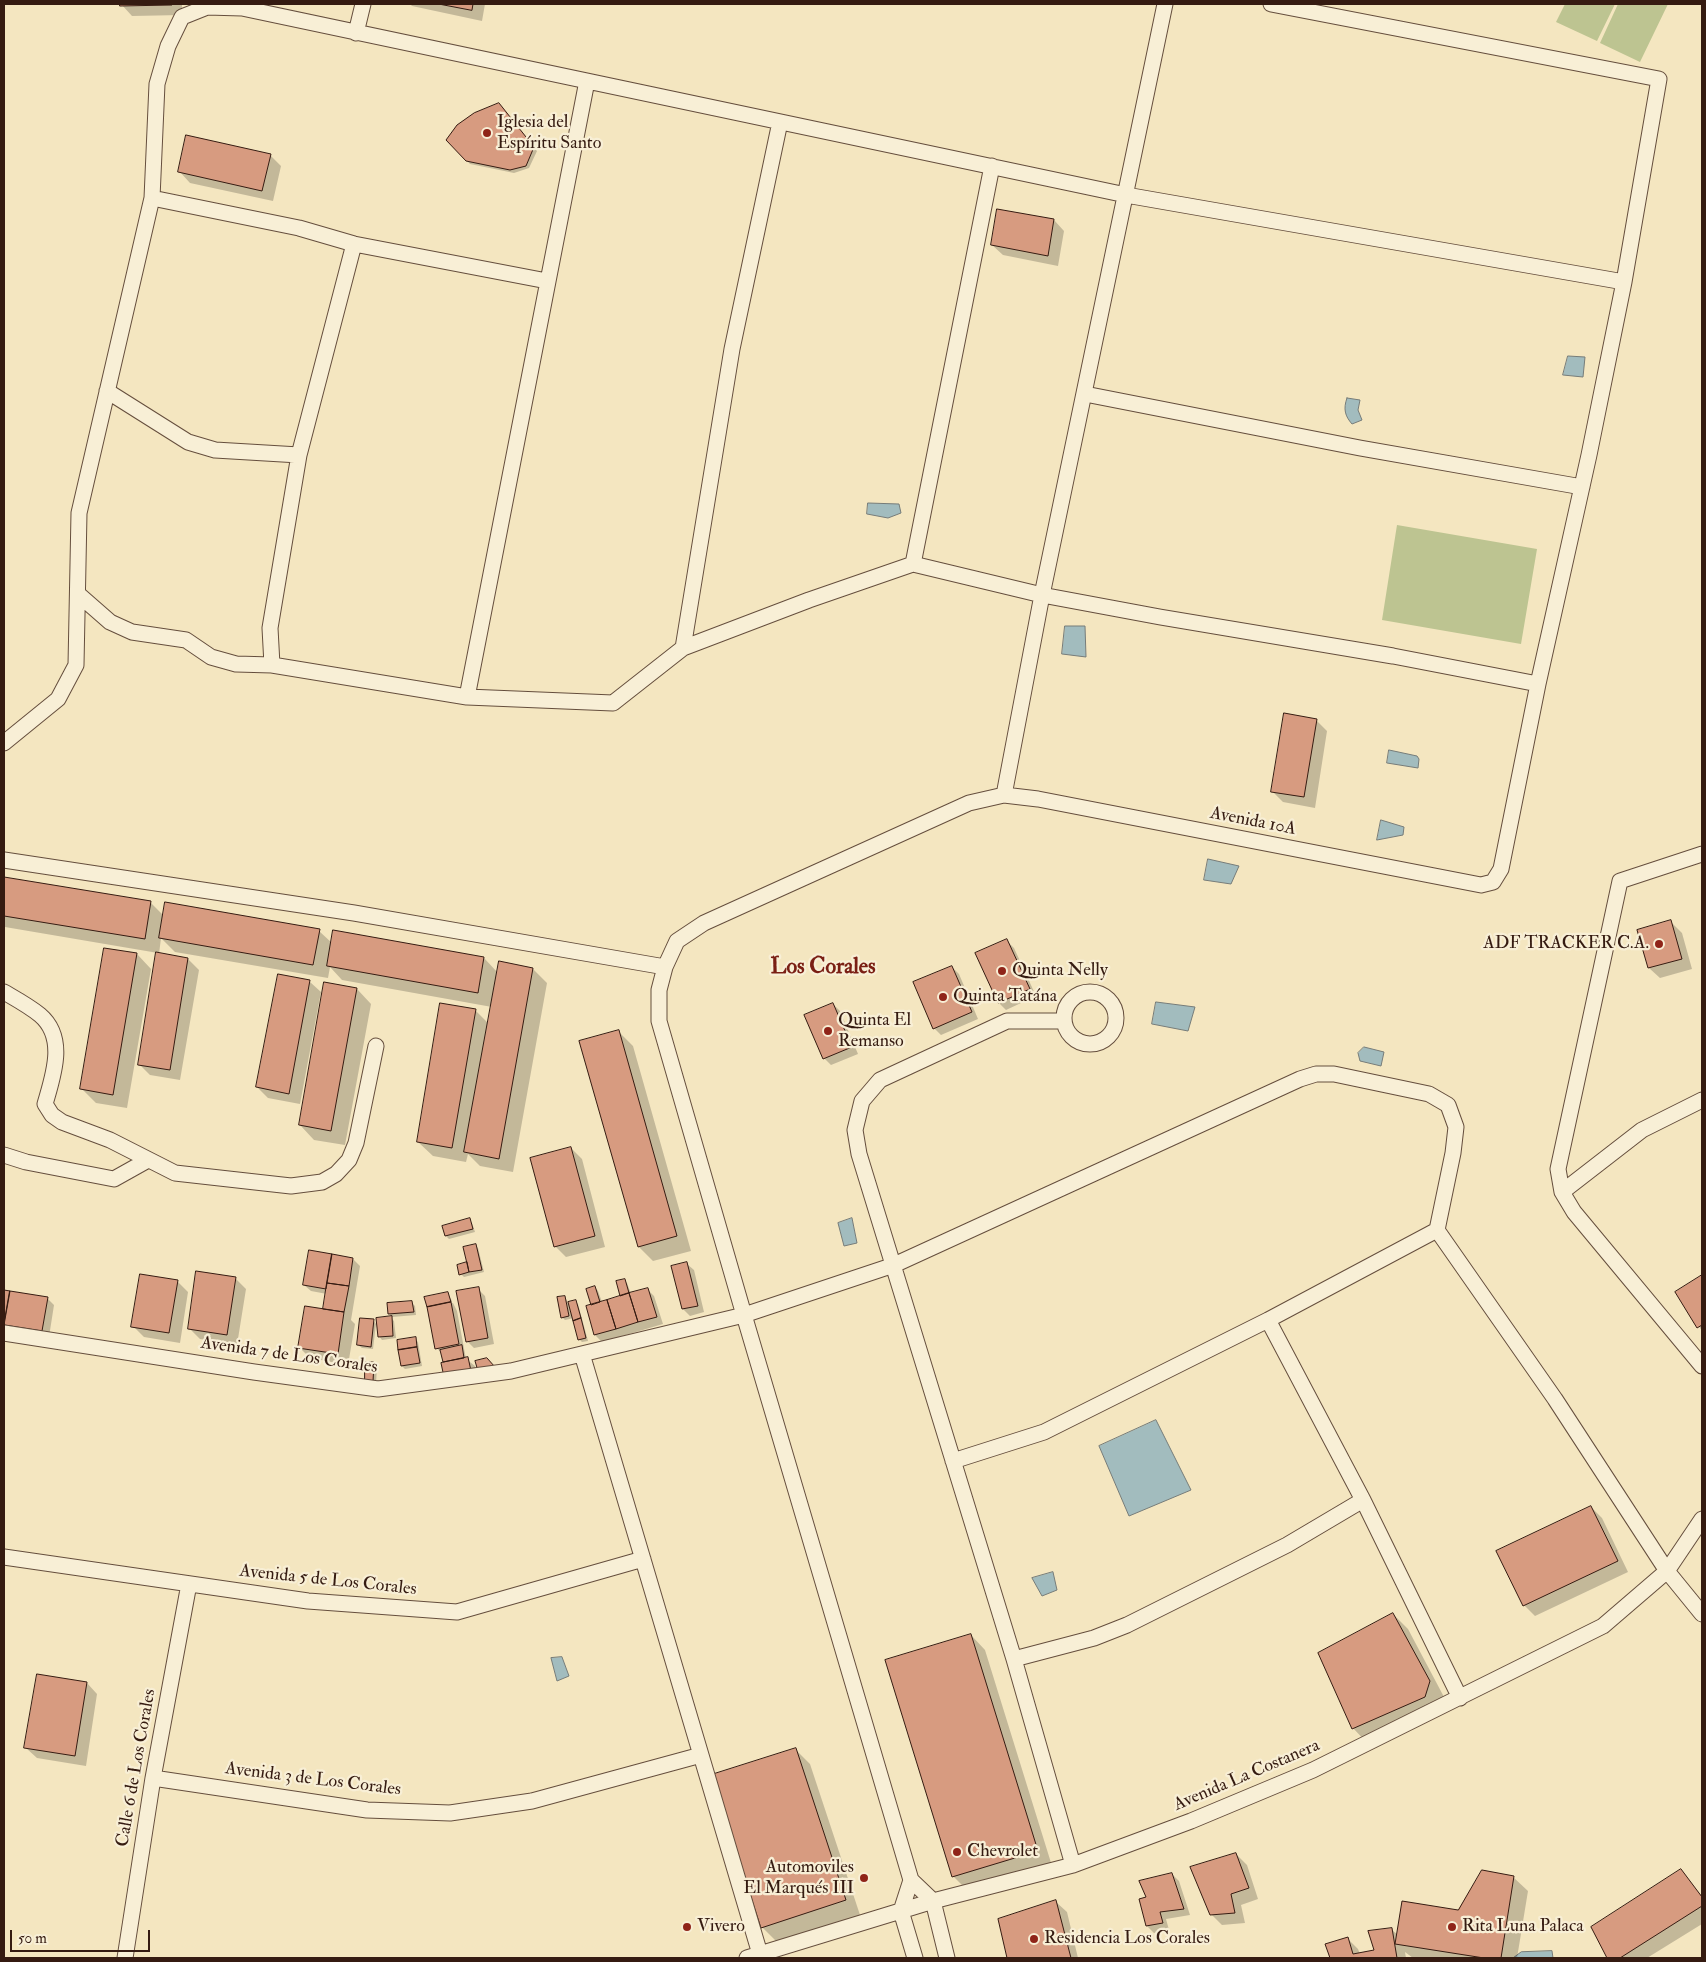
<!DOCTYPE html>
<html>
<head>
<meta charset="utf-8">
<style>
  body { margin:0 }
  #map { position:relative; width:1706px; height:1962px; overflow:hidden; background:#f4e6c0; font-family:"IM FELL Double Pica",serif }
  canvas { display:block }
  .frame { position:absolute; inset:0; border:5px solid #351b11; pointer-events:none }
  .scale { position:absolute; left:10px; top:1930px; width:140px; height:22px; box-sizing:border-box; border:2px solid #351b11; border-top:0; padding-left:6px; font-size:15px; line-height:18px; white-space:nowrap; color:#351b11; -webkit-text-stroke:4px #f8efd6; paint-order:stroke }
</style>
</head>
<body>
<div id="map">
<canvas width="1706" height="1962"></canvas>
<div class="frame"></div>
<div class="scale">50 m</div>
</div>
<script>
const g = document.querySelector('canvas').getContext('2d');
g.lineJoin = 'round';
function fill(path, color) { g.fillStyle = color; g.fill(path, 'evenodd'); }
function trace(path, color, width, dash) { g.strokeStyle = color; g.lineWidth = width; g.lineCap = dash ? 'butt' : 'round'; g.setLineDash(dash || []); g.stroke(path); }
function write(font, color, halo, rows, align = 'center') {
  g.font = font + ' "IM FELL Double Pica",serif'; g.lineWidth = 4.5; g.setLineDash([]); g.textBaseline = 'middle'; g.strokeStyle = halo; g.fillStyle = color; for (const [text, x, y, turn = 0] of rows) {
    g.save(); g.translate(x, y); g.rotate((+turn || 0) * Math.PI / 180); g.textAlign = isNaN(turn) ? turn : align; if (halo) g.strokeText(text, 0, 0); g.fillText(text, 0, 0); g.restore();
  }
}
fill(new Path2D(`
  M1565 4H1615L1597 41 1556 22Z
  M1618 4H1668L1640 62 1600 43Z
  M1397 525 1537 549 1521 644 1382 620Z`), '#bdc491');
const water = new Path2D(`
  M1568 356 1585 357 1583 377 1563 375Z
  M1347 398 1360 400 1358 410 1362 420 1352 424C1345 416 1343 409 1347 398Z
  M868 503 899 504 901 513 888 518 867 514Z
  M1065 626H1085L1086 657 1062 654Z
  M1389 750 1417 756 1419 759 1418 768 1387 763Z
  M1381 820 1404 827 1403 835 1377 840Z
  M1208 859 1239 866 1231 884 1204 880Z
  M1156 1002 1195 1007 1188 1031 1152 1024Z
  M1364 1047 1384 1052 1381 1066 1360 1061 1358 1053Z
  M852 1218 857 1243 844 1246 838 1223Z
  M1156 1420 1191 1490 1129 1516 1099 1446Z
  M1053 1572 1057 1590 1042 1596 1032 1578Z
  M562 1657 569 1676 557 1681 551 1658Z
  M1552 1951 1553 1958H1513L1521 1952Z`);
fill(water, '#a2bcbe');
trace(water, '#767c79', 1);
fill(new Path2D(`
  M121 4H182V15L132 16Z
  M410 4H485L482 21 412 6Z
  M502 107 537 151 529 168 514 173 470 164 447 140Z
  M270 155 281 166 273 201 190 183 180 172Z
  M1054 220 1064 231 1058 266 1003 255 992 245Z
  M1316 720 1327 731 1315 808 1283 802 1273 792Z
  M4 878 150 902 164 916 319 931 332 943 484 958 498 973 533 969 547 983 513 1172 480 1166 468 1154 466 1162 433 1156 418 1142 475 1010 489 1024 492 1007 342 980 330 967 328 978 175 952 161 938 159 954 188 959 199 970 180 1080 150 1075 139 1064 158 953 5 927Z
  M1671 922 1682 933 1692 969 1660 978 1649 968Z
  M1007 941 1014 948 1036 996 1006 1010 999 1003 977 954Z
  M137 954 151 969 127 1108 96 1103 81 1088Z
  M952 967 959 974 978 1019 941 1035 934 1028Z
  M279 976 310 982 321 992 300 1104 268 1098 257 1087Z
  M357 989 371 1004 345 1145 314 1140 300 1125Z
  M833 1004 840 1011 858 1054 831 1065 824 1058Z
  M618 1031 633 1046 691 1251 653 1261 639 1247Z
  M571 1148 582 1159 605 1247 566 1257 555 1246Z
  M469 1220 472 1223 475 1232 449 1239 446 1236Z
  M475 1245 478 1248 484 1272 464 1277 461 1274 468 1263Z
  M353 1259 360 1266 351 1320 355 1324 348 1365 310 1358 300 1348 324 1310 327 1294 311 1291 304 1285Z
  M687 1264 694 1270 704 1312 690 1316 683 1309Z
  M1702 1277V1331L1677 1293Z
  M235 1278 246 1289 237 1345 200 1339 189 1328Z
  M624 1280 627 1283 631 1294 647 1289 654 1296 663 1324 602 1342 595 1335 592 1305 595 1287 598 1291 602 1302 622 1296Z
  M177 1281 188 1292 180 1343 144 1337 133 1326Z
  M478 1289 485 1296 494 1344 474 1348 467 1341Z
  M4 1291 47 1298 54 1305 49 1337 4 1330Z
  M448 1294 452 1301 428 1305V1308L453 1303 457 1311 466 1359 475 1366 477 1378 452 1383 445 1376 443 1355 437 1348 426 1298Z
  M565 1297 568 1303 575 1301 578 1304 588 1341 582 1342 579 1339 574 1318 565 1320 562 1317Z
  M412 1303 415 1306 416 1315 392 1317 389 1314 388 1305Z
  M391 1318 394 1321 396 1338 382 1340 379 1336Z
  M373 1320 376 1324 373 1349 362 1348 358 1345Z
  M415 1339 418 1342 422 1366 405 1369 402 1366Z
  M374 1364 377 1367 376 1384H369Z
  M1591 1507 1602 1518 1628 1572 1535 1616 1524 1605Z
  M1393 1614 1408 1629 1444 1697 1367 1743 1353 1728Z
  M971 1635 985 1650 1052 1866 968 1891 953 1876Z
  M87 1683 97 1694 86 1766 37 1758 26 1748Z
  M795 1749 810 1764 860 1915 777 1942 762 1927Z
  M1236 1854 1247 1865 1258 1899 1241 1905 1245 1923 1222 1925 1211 1914Z
  M1680 1871 1702 1896V1924L1647 1958H1609L1593 1927Z
  M1172 1874 1179 1881 1190 1915 1166 1919 1169 1930 1154 1933 1147 1926 1148 1898Z
  M1513 1877 1528 1891 1517 1958H1413L1405 1952 1406 1958H1331L1327 1945 1347 1938 1358 1949 1360 1954 1376 1951 1392 1930 1398 1935 1458 1912Z
  M1056 1902 1067 1912 1078 1958H1009L999 1920Z`), '#0003');
const building = new Path2D(`
  M120 4H172V5L120 6Z
  M439 4H473L472 10Z
  M499 103 534 147 526 166 510 170 466 161 446 140 457 125 474 113Z
  M186 135 271 154 262 191 178 172Z
  M997 209 1054 219 1048 256 991 245Z
  M1284 713 1317 719 1304 797 1271 792Z
  M4 877 151 901 145 939 4 916Z
  M165 902 320 929 313 965 159 938Z
  M1671 920 1682 959 1648 968 1637 930Z
  M333 930 484 957 478 993 327 966Z
  M1007 939 1030 989 998 1003 975 953Z
  M104 948 137 953 113 1095 80 1089Z
  M156 952 188 958 170 1070 138 1065Z
  M499 961 533 968 499 1159 464 1152Z
  M952 966 972 1012 933 1029 913 982Z
  M278 974 310 980 289 1094 256 1087Z
  M324 982 357 988 331 1131 299 1125Z
  M440 1003 476 1009 452 1148 417 1142Z
  M833 1003 852 1047 823 1059 804 1015Z
  M619 1030 677 1236 638 1247 579 1041Z
  M571 1147 595 1236 554 1247 530 1158Z
  M470 1218 473 1229 445 1236 442 1226Z
  M476 1244 482 1270 469 1272 463 1247Z
  M309 1250 332 1254 326 1289 303 1285Z
  M332 1254 353 1258 349 1286 327 1283Z
  M467 1262 469 1272 459 1275 457 1265Z
  M687 1262 698 1306 682 1309 671 1266Z
  M196 1271 236 1277 227 1335 188 1329Z
  M140 1274 178 1280 169 1333 131 1327Z
  M1702 1275V1325L1697 1328 1675 1292Z
  M625 1279 629 1293 620 1296 616 1281Z
  M327 1283 349 1286 344 1312 323 1309Z
  M595 1286 600 1302 591 1305 586 1289Z
  M479 1287 488 1338 466 1342 456 1291Z
  M648 1288 657 1317 638 1322 629 1293Z
  M4 1290 10 1291 4 1325Z
  M10 1291 48 1297 42 1331 4 1325Z
  M448 1292 451 1302 427 1307 424 1297Z
  M629 1293 638 1322 616 1329 607 1300Z
  M565 1296 569 1316 561 1318 557 1297Z
  M576 1300 581 1318 573 1321 568 1302Z
  M607 1300 616 1329 594 1335 586 1306Z
  M412 1301 414 1312 388 1314 387 1303Z
  M451 1302 459 1344 435 1349 427 1307Z
  M305 1306 344 1312 338 1354 298 1348Z
  M392 1316 393 1336 378 1337 376 1318Z
  M360 1318 374 1319 371 1347 357 1345Z
  M581 1318 586 1338 578 1340 573 1321Z
  M416 1337 417 1347 398 1350 397 1340Z
  M462 1345 464 1358 443 1362 440 1350Z
  M417 1347 420 1363 401 1366 398 1350Z
  M468 1357 471 1371 444 1377 441 1363Z
  M487 1358 495 1367 478 1371 475 1361Z
  M365 1362H374L373 1382 365 1381Z
  M1591 1506 1618 1561 1523 1606 1496 1551Z
  M1393 1613 1430 1681 1425 1697 1352 1729 1318 1653Z
  M971 1634 1038 1851 952 1877 885 1660Z
  M37 1674 87 1682 75 1756 24 1748Z
  M796 1748 846 1900 761 1928 711 1775Z
  M1236 1853 1249 1888 1231 1894 1235 1913 1210 1915 1190 1867Z
  M1681 1869 1702 1897V1906L1620 1958H1607L1591 1927Z
  M1482 1870 1514 1876 1501 1958H1484L1395 1944 1402 1901 1458 1910Z
  M1172 1873 1184 1909 1160 1912 1163 1923 1146 1926 1139 1899 1146 1897 1139 1881Z
  M1056 1900 1071 1958H1007L998 1919Z
  M1392 1928 1397 1958H1330L1325 1944 1348 1937 1353 1954 1374 1950 1368 1931Z`);
fill(building, '#d79b80');
trace(building, '#351b11', 1);
const minor = new Path2D(`
  M356 33 363 4
  M152 198 299 228 354 244 547 281
  M354 244 299 455 270 628 272 665 467 697 613 703 683 648 809 600 913 564 1042 595 1160 617 1393 656 1538 684
  M107 391 188 442 215 450 299 455
  M1085 394 1360 448 1582 487
  M913 564 992 166
  M78 594 110 622 132 632 186 640 211 657 236 664 272 665
  M683 648 732 349 780 122
  M467 697 587 81
  M4 743 58 699 76 665 79 513 152 198 157 84 168 46 182 17 207 7 242 8 1126 195 1624 282
  M1004 795 1042 595 1165 4
  M1702 854 1620 881 1558 1169 1562 1192 1574 1212 1702 1366
  M4 860 354 913 665 967
  M4 992C16 999 29 1006 40 1015 67 1038 53 1076 45 1104L52 1115 62 1122 110 1140 175 1173 291 1186 322 1182 336 1174 349 1160 356 1143 376 1046
  M1064 1018a26 26 0 1 1 52 0a26 26 0 1 1-52 0Z
  M1064 1021H1007L880 1080 862 1101 855 1130 859 1154 1014 1659 1073 1865
  M4 1155 26 1162 114 1179 148 1160
  M1562 1192 1642 1130 1702 1100
  M1268 1320 1363 1500 1460 1698
  M4 1333 254 1372 378 1389 511 1371 744 1315 894 1265 1300 1079 1316 1074H1334L1429 1094 1448 1105 1456 1127 1453 1153 1437 1230 1555 1399 1667 1571 1702 1614
  M582 1354 760 1954
  M953 1461 1044 1432 1268 1320 1437 1230
  M4 1557 308 1601 457 1612 643 1559
  M1014 1659 1094 1638 1127 1625 1287 1545 1363 1500
  M153 1778 367 1810 450 1813 532 1801 701 1755
  M911 1880 901 1911 915 1958
  M125 1958 153 1778 189 1584
  M747 1958 933 1901 1073 1865 1191 1821 1313 1770 1603 1626 1667 1571 1702 1519
  M947 1958 933 1901 911 1880 744 1315 659 1021V990L665 967 677 941 704 923 969 803 1004 795 1038 799 1481 885 1493 882 1501 869 1538 684 1589 455 1624 282 1659 79 1271 4`);
trace(minor, '#654e3d', 17);
trace(minor, '#f8efd6', 15);
for (const [x, y, r, color] of [
  [487,133,5,"#8f2418"],
  [1659,944,5,"#8f2418"],
  [1002,971,5,"#8f2418"],
  [943,997,5,"#8f2418"],
  [828,1031,5,"#8f2418"],
  [957,1852,5,"#8f2418"],
  [864,1878,5,"#8f2418"],
  [687,1927,5,"#8f2418"],
  [1452,1927,5,"#8f2418"],
  [1034,1939,5,"#8f2418"]
]) { const dot = new Path2D(); dot.arc(x, y, r, 0, 2 * Math.PI); g.fillStyle = color; g.fill(dot); trace(dot, '#f8efd6', 2); }
write('18px', '#351b11', '#f8efd6', [
  ["Iglesia del",497,123],
  ["Espíritu Santo",497,144],
  ["ADF TRACKER C.A.",1649,944,"right"],
  ["Quinta Nelly",1012,971],
  ["Quinta Tatána",953,997],
  ["Quinta El",838,1021],
  ["Remanso",838,1042],
  ["Chevrolet",967,1852],
  ["Automoviles",854,1868,"right"],
  ["El Marqués III",854,1889,"right"],
  ["Vivero",697,1927],
  ["Rita Luna Palaca",1462,1927],
  ["Residencia Los Corales",1044,1939]
], 'left');
write('18px', '#351b11', '#f8efd6', [
  ["Avenida 10A",1253,822,11],
  ["Avenida 7 de Los Corales",289,1356,8],
  ["Avenida 5 de Los Corales",328,1581,6],
  ["Calle 6 de Los Corales",137,1768,-80],
  ["Avenida La Costanera",1247,1776,-23],
  ["Avenida 3 de Los Corales",313,1780,7]
]);
write('bold 22px', '#7a1f14', '#f8efd6', [
  ["Los Corales",823,968]
]);
</script>
</body>
</html>
